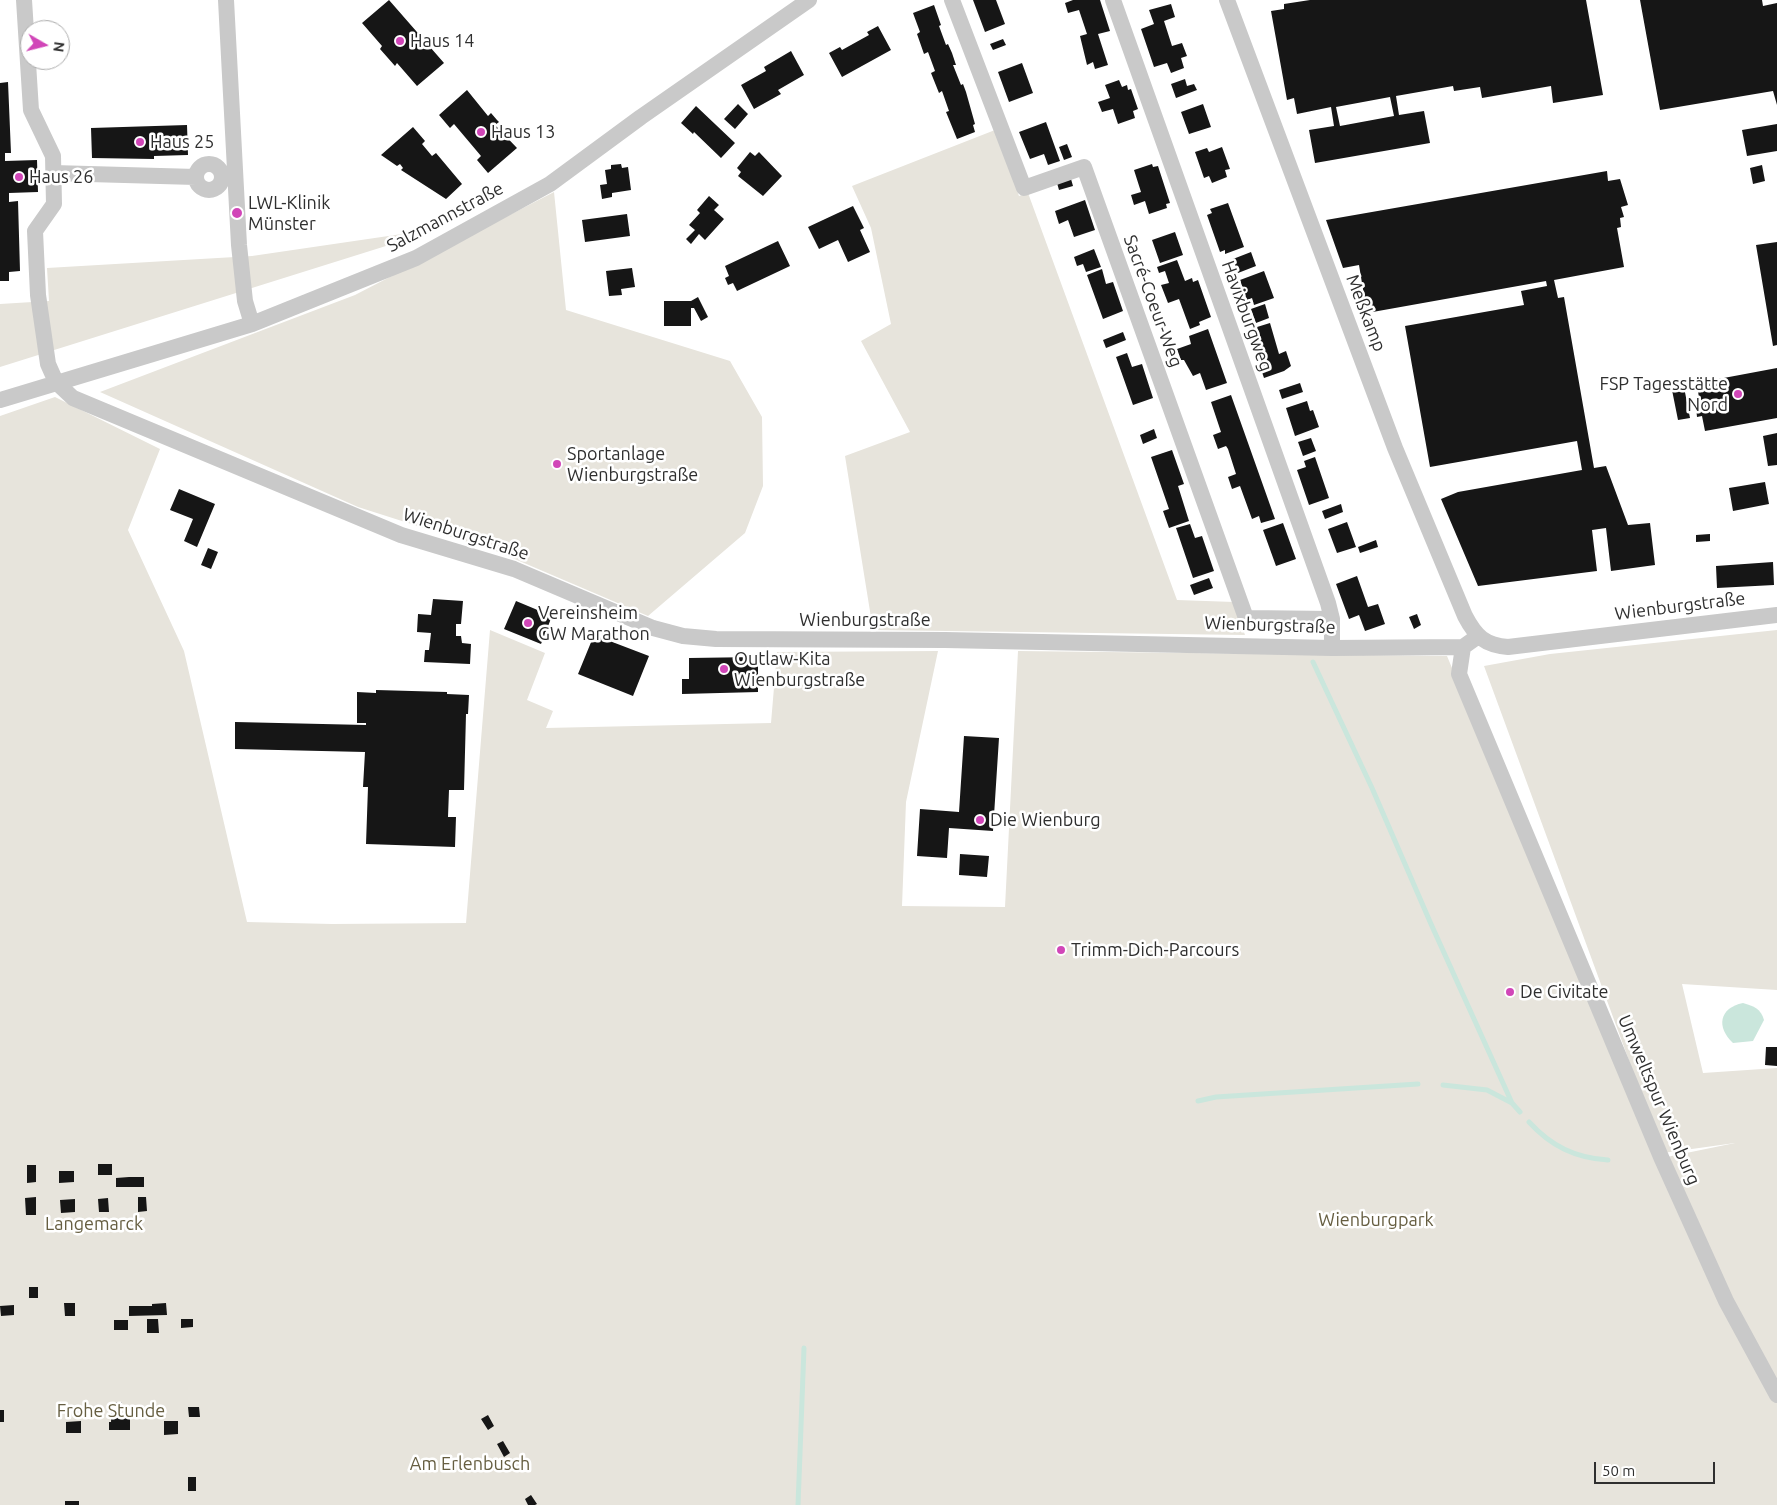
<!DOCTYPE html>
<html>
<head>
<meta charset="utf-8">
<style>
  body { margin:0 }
  #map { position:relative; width:1777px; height:1505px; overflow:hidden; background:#fff; font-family:Ubuntu,sans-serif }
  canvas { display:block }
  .north { position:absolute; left:20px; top:20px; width:50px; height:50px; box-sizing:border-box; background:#fff; border:1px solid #acacac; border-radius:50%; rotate:98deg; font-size:14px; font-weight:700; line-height:20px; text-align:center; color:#2f2f2f }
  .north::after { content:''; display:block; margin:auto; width:18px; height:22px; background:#d146b8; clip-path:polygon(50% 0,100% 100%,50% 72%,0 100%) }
  .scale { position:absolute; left:1594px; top:1462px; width:121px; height:22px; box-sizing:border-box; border:2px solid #2f2f2f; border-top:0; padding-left:6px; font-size:15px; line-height:18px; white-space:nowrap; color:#2f2f2f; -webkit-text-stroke:4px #fff; paint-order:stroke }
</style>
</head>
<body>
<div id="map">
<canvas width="1777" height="1505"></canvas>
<div class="north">N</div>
<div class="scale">50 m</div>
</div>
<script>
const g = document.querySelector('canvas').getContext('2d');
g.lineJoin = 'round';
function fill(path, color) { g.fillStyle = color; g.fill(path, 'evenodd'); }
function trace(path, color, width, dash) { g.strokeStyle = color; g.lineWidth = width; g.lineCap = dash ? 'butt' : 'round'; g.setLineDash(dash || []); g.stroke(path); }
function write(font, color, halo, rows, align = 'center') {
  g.font = font + ' Ubuntu,sans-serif'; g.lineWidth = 5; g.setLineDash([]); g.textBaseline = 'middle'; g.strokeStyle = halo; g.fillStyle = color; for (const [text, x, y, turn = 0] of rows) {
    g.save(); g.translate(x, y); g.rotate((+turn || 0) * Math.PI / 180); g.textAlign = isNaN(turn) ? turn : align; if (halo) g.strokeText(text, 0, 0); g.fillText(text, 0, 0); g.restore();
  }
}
fill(new Path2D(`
  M995 130 1019 196 1028 193 1177 600 1234 602 1245 635 873 630 845 456 910 432 861 341 891 324 871 228 852 186Z
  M554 192 566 310 730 361 762 417 763 486 745 533 648 616 496 551 358 507 100 392 355 295Z
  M402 234 405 240 0 367V304L49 301 47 268 252 256Z
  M55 397 160 449 128 530 184 651 247 922 332 924 466 923 490 630 545 653 527 700 553 711 546 728 771 723 777 652 938 651 906 802 902 906 1005 907 1018 651 1447 656 1657 1159 1735 1143 1663 1153 1484 666 1550 654 1777 630V990L1682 984 1703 1073 1777 1068V1505H0V416Z`), '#e7e4dc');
fill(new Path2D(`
  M1743 1003C1754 1006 1761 1009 1764 1020L1753 1041 1733 1043C1716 1027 1719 1008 1743 1003Z`), '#cae6dc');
trace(new Path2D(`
  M1313 662 1372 788 1431 924 1512 1103 1520 1112
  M1443 1085 1487 1090 1512 1103
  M1198 1101 1216 1097 1418 1084
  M1529 1122C1551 1146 1575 1158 1608 1160
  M798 1505 804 1348`), '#cae6dc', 5);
fill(new Path2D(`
  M389 0 444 63 417 86 397 63 395 66 380 49 382 46 362 23Z
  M973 0H996L1005 24 985 32Z
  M1073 0H1100L1110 31 1098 34 1108 65 1095 69 1093 62 1087 65 1080 36 1087 34 1079 10 1068 13 1065 3Z
  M1310 0H1586L1603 95 1553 103 1551 86 1482 98 1480 87 1454 91 1453 86 1396 96 1399 115 1424 111 1430 143 1315 163 1309 130 1334 126 1331 107 1297 114 1294 98 1287 100 1271 11 1284 9V4ZM1390 97 1394 116 1340 126 1336 107Z
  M1640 0H1762L1763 6 1777 3V105L1773 91 1660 110Z
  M1171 4 1175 17 1164 21 1172 46 1182 43 1187 56 1181 58 1184 68 1171 73 1167 63 1154 67 1141 29 1154 24 1149 10Z
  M934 5 941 25 939 26 946 45 948 44 952 53 956 65H953L961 85 963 84 966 92 975 124 973 125 975 132 957 139 946 112 949 111 942 91 939 93 931 73 935 71 928 52 924 54 917 34 920 32 913 13Z
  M878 26 891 50 842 77 829 53 840 47 842 50 869 35 867 32Z
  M1003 39 1006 45 993 50 990 44Z
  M791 51 804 75 778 90 781 94 754 109 741 85 766 71 764 67Z
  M1022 63 1033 93 1009 102 998 72Z
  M1185 79 1187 86 1194 84 1197 90 1176 98 1171 84Z
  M1119 80 1122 87 1127 85 1128 90 1131 89 1138 109 1133 111 1135 118 1118 124 1113 109 1102 112 1098 102 1110 98 1105 85Z
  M8 82 11 153H5V161L37 160 38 192 9 193V202L18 201 20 271 9 272V281H0V83Z
  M467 90 488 116 491 113 497 120 499 122 495 125 517 148 488 173 477 160 481 156 454 124 450 128 439 115Z
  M738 104 748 114 735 129 724 119Z
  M1203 104 1211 127 1189 134 1181 112Z
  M696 106 735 143 721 158 694 132 693 134 681 123Z
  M1046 122 1060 161 1048 165 1044 154 1030 159 1019 132Z
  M1777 124V151L1747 156 1742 130Z
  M187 125 188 155 154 156V159L92 158 91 128Z
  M413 127 425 141 422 144 432 156 436 153 462 184 446 199 401 170 403 168 400 164 397 166 381 155Z
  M1067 144 1072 157 1064 160 1059 147Z
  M1222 147 1230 169 1225 170 1227 177 1212 183 1209 176 1204 178 1195 152 1207 148 1209 152Z
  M750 152 755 156 759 152 782 176 763 196 738 176 741 172 737 168Z
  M621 164 622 168 628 167 631 190 612 193V197L602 199 600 185 607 184 605 170 611 169V165Z
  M1152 164 1153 167 1158 166 1170 203 1166 204 1167 208 1149 214 1145 201 1134 205 1131 195 1141 192 1134 170Z
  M1762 165 1765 181 1753 184 1750 168Z
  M1607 171 1608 181 1620 179 1628 205 1621 207 1624 217 1620 218 1621 227 1617 228 1624 267 1554 280 1558 298 1564 297 1594 468 1606 466 1628 525 1650 523 1655 565 1611 571 1606 528 1592 530 1597 571 1478 586 1441 499 1458 492 1582 470 1577 441 1430 467 1405 326 1524 305 1521 291 1547 286 1546 281 1367 313 1359 265 1343 268 1326 220Z
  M1071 179 1073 186 1059 190 1057 183Z
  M709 196 719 205 714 210 724 219 705 240 699 234 691 244 686 239 695 230 689 225 700 213 697 210Z
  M1085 200 1095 230 1074 237 1068 220 1059 224 1055 211Z
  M1228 203 1244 247 1225 254V250L1220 252 1207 215 1212 213 1210 209Z
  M853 206 864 228 860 230 870 252 848 262 838 240 819 249 808 227Z
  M627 214 630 236 585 242 582 220Z
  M1175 232 1183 255 1160 263 1152 240Z
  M778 241 790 266 737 291 733 283 728 285 725 278 729 276 725 266Z
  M1777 242V345L1773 346 1756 245Z
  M1094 249 1101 267 1086 272 1083 264 1077 266 1074 257Z
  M1251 252 1256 266 1238 273 1233 259Z
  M1177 260 1185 281 1192 278 1193 282 1198 280 1211 317 1199 322 1200 325 1190 329 1179 299 1168 303 1161 285 1169 283 1165 271 1159 273 1157 267Z
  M632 268 635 287 621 289 622 295 609 296 606 271Z
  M1102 269 1106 284 1113 282 1123 311 1103 319 1087 275Z
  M1264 271 1274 298 1254 305 1252 298 1247 300 1240 280Z
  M698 297 708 317 701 321 694 308H691V326H664V301H691Z
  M1265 304 1269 318 1256 323 1251 309Z
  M1270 323 1279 354 1286 351 1291 366 1284 371 1264 378 1252 343 1261 340 1257 327Z
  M1208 329 1227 383 1206 390 1200 373 1193 376 1184 360H1181L1177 349 1191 344 1189 336Z
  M1123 332 1126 340 1106 348 1103 340Z
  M1127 353 1132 367 1142 364 1153 398 1133 405 1116 357Z
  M1777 368V418L1705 431 1702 416 1697 417 1696 407 1700 406 1697 383Z
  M1683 382 1690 418 1678 420 1671 385Z
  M1300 383 1303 392 1282 399 1279 390Z
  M1231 395 1275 519 1261 523 1259 516 1252 519 1240 486 1232 489 1228 477 1236 474 1228 449 1226 446 1218 449 1213 435 1221 432 1211 402Z
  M1307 401 1310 411 1313 410 1319 427 1295 436 1286 408Z
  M1154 429 1157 438 1143 444 1140 435Z
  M1777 433V465L1768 466 1763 436Z
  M1311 438 1316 451 1303 456 1298 442Z
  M1172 450 1184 484 1178 486 1189 521 1169 528 1163 511 1169 509 1151 457Z
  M1315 457 1329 498 1309 505 1297 470 1306 467 1304 461Z
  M1765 482 1769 504 1733 511 1729 488Z
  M179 489 215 504 197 547 184 541 193 519 170 510Z
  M1341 504 1343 512 1325 519 1322 511Z
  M1347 522 1356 547 1337 553 1328 529Z
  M1283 523 1296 559 1276 566 1263 530Z
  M1190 524 1195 538 1202 536 1214 571 1193 578 1176 528Z
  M1710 534V541L1696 542V535Z
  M1376 540 1378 547 1360 553 1358 547Z
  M208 548 218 552 211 569 201 565Z
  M1773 562 1774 585 1717 588 1716 566Z
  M1357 576 1368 607 1378 604 1385 624 1365 631 1359 615 1349 619 1336 584Z
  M1209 578 1213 588 1194 595 1190 585Z
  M433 599 463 601 461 624H456V636H461L462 643 471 644 470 664 424 662 425 650H429L431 633 417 632 418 614 431 615Z
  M516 601 552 616 541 644 504 629Z
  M1417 614 1421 625 1414 629 1409 617Z
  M594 635 649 656 633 696 578 674Z
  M758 657V692L682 694V679H689V658Z
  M376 690 447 692V694L469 695 468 714H466L464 790H449L448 817H456L455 847 366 844 368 787H363L365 752 235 749V722L366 725V723H357V692L376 693Z
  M964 736 999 738 993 831 949 828 947 858 917 856 920 809 959 812Z
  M960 854 989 856 987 877 959 875Z
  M1766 1047H1777V1066L1765 1065Z
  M98 1164H112V1175H98Z
  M27 1165H36V1182L27 1183Z
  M59 1171H74V1182L59 1183Z
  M129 1177H144V1187H116V1178Z
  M36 1197V1215H26L25 1198Z
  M138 1197H146L147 1211 138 1212Z
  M108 1198 109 1212H99L98 1199Z
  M75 1199V1212L61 1213 60 1200Z
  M29 1287H38V1298H29Z
  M64 1303H75V1316H65Z
  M166 1303 167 1315 129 1316V1306H152V1304Z
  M14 1305V1315L1 1316 0 1306Z
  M147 1319H158L159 1333H147Z
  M181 1319H193V1327L181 1328Z
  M114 1320H128V1330H114Z
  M112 1402H122V1415H130V1430H109V1422H111Z
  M188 1407H199L200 1417H189Z
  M0 1410H4V1422H0Z
  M488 1415 494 1426 488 1430 481 1419Z
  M81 1421V1433H66V1422Z
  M164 1421H178V1434L164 1435Z
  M503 1441 510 1453 504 1457 497 1444Z
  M188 1477H196V1491H188Z
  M531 1495 537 1504 535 1505H528L525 1499Z
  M65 1501H79V1505H65Z`), '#161616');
trace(new Path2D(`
  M24 0 31 110 53 156 54 204 35 231 38 295 48 364 56 382 73 398 401 535 514 569 653 628 683 636 716 639 945 640 1332 648 1463 647 1477 637
  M226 0 239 245 245 301 252 324
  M952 0 1024 188 1084 167 1246 618 1332 619
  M1113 0 1328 603 1332 619V648
  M1227 0 1395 448 1465 616C1476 637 1485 645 1508 647L1777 615
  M196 177a13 13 0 1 1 26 0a13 13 0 1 1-26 0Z
  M53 173 196 177
  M0 400 252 324 416 258 550 184 641 117 809 0
  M1463 647 1459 674 1661 1157 1726 1301 1777 1395`), '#c9c9c9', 16);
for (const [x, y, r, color] of [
  [400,41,5,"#d146b8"],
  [481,132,5,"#d146b8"],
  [140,142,5,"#d146b8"],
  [19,177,5,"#d146b8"],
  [237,213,6,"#d146b8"],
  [1738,394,5,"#d146b8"],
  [557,464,5,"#d146b8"],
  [528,623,5,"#d146b8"],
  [724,669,5,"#d146b8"],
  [980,820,5,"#d146b8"],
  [1061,950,5,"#d146b8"],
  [1510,992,5,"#d146b8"]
]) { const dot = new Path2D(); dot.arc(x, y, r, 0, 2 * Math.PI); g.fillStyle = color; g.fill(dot); trace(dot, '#fff', 2); }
write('18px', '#2f2f2f', '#fff', [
  ["Haus 14",410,41],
  ["Haus 13",491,132],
  ["Haus 25",150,142],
  ["Haus 26",29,177],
  ["LWL-Klinik",248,203],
  ["Münster",248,224],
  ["FSP Tagesstätte",1728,384,"right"],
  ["Nord",1728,405,"right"],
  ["Sportanlage",567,454],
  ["Wienburgstraße",567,475],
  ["Vereinsheim",538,613],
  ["GW Marathon",538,634],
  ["Outlaw-Kita",734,659],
  ["Wienburgstraße",734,680],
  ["Die Wienburg",990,820],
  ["Trimm-Dich-Parcours",1071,950],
  ["De Civitate",1520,992]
], 'left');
write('18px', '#2f2f2f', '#fff', [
  ["Salzmannstraße",445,217,-28],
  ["Sacré-Coeur-Weg",1153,301,70],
  ["Meßkamp",1366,313,69],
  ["Havixburgweg",1247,316,70],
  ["Wienburgstraße",466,534,18],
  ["Wienburgstraße",1680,606,-7],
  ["Wienburgstraße",865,620],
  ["Wienburgstraße",1270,625,2],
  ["Umweltspur Wienburg",1659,1100,67]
]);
write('18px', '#665e41', '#fff', [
  ["Wienburgpark",1376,1220],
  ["Langemarck",94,1224],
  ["Frohe Stunde",111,1411],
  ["Am Erlenbusch",470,1464]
]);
</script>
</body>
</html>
